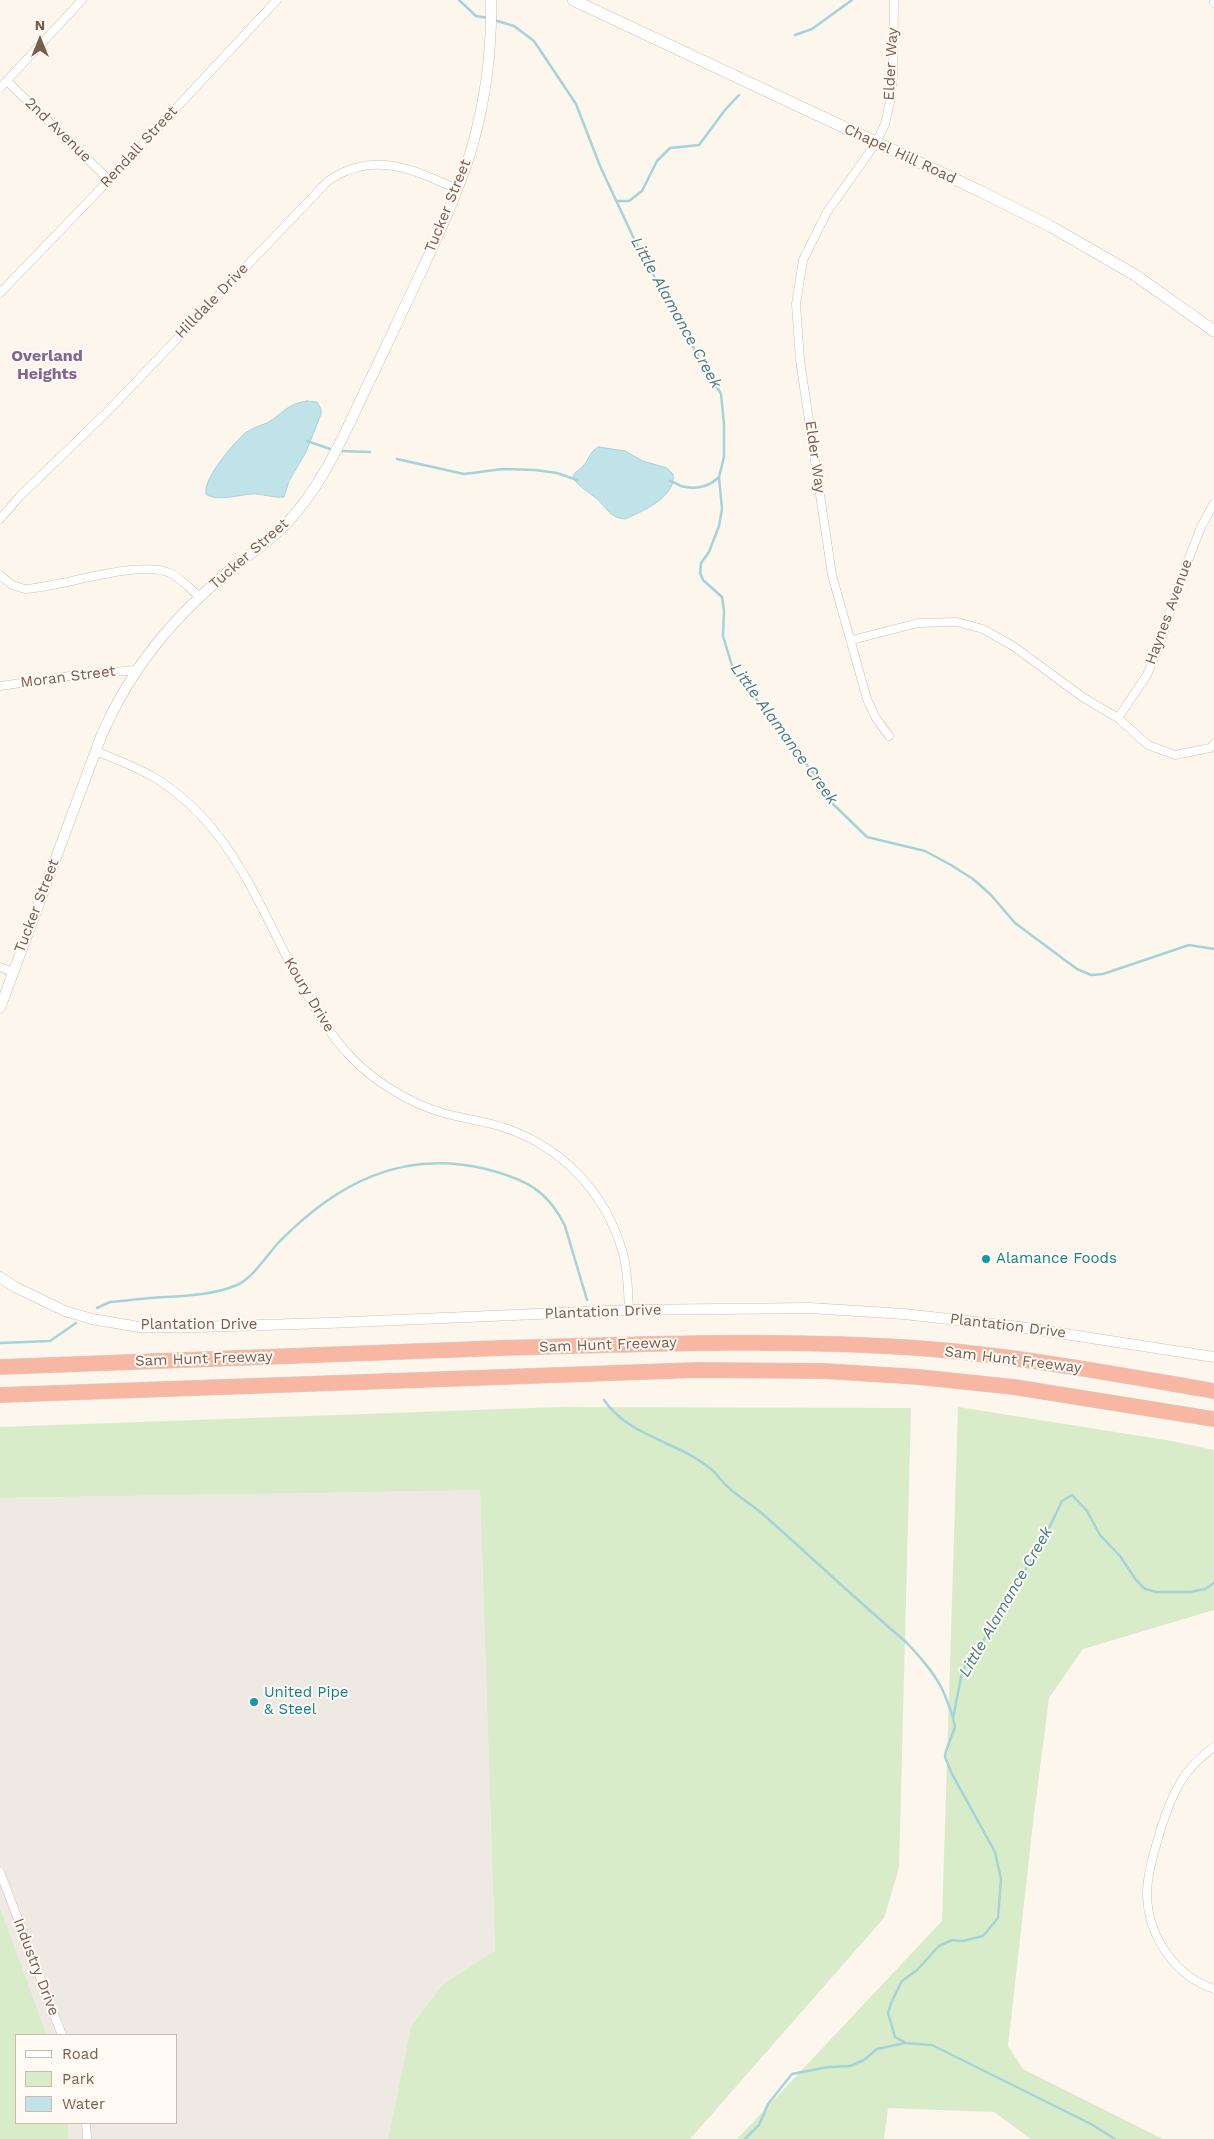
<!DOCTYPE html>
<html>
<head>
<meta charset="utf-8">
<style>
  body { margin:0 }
  #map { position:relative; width:1214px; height:2139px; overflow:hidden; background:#fdf6ec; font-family:"Work Sans",sans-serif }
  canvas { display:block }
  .legend { position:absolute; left:15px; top:2034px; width:162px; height:90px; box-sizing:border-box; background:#fffaf3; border:1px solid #cabbb1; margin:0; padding:6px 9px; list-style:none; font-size:15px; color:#7a5c4d }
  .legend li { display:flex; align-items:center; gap:10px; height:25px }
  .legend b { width:25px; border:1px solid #cabbb1 }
  .north { position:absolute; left:15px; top:15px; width:50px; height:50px; -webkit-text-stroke:4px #fffaf3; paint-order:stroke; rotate:0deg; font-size:14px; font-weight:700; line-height:20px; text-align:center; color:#7a5c4d }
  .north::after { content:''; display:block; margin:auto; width:18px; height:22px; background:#7a5c4d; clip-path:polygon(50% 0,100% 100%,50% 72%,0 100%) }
</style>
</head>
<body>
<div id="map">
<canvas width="1214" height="2139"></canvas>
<ul class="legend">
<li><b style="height:6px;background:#fff"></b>Road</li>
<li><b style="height:14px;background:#d8ecc9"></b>Park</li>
<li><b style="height:14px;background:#bfe3e8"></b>Water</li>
</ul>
<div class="north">N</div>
</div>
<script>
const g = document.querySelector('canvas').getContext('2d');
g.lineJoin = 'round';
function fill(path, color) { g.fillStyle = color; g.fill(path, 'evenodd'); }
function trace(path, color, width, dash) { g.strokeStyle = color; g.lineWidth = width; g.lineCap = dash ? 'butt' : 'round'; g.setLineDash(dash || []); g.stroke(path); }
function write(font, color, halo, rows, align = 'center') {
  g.font = font + ' "Work Sans",sans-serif'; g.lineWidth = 4; g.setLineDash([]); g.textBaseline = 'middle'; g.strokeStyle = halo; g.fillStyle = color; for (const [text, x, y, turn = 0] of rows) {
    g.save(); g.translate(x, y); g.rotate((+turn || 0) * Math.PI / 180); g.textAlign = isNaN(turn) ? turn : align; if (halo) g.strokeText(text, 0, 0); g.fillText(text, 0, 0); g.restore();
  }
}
fill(new Path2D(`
  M480 1489 495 1951 443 1984 411 2026 388 2139H68V2123H176V2035H47L0 1907V1498Z`), '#efe9e4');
fill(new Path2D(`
  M559 1407 911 1408 899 1868 884 1918 690 2139H388L411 2026 443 1984 495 1951 480 1490 0 1498V1427Z
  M958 1407 1172 1441 1214 1450V1610L1083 1649 1049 1698 1033 1823 1008 2046 1023 2069 1163 2139H1031L994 2112 888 2108 884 2139H737L942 1921Z
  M0 1907 47 2035H16V2123H68V2139H0Z`), '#d8ecc9');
const water = new Path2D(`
  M307 401 317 402 321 409V414L306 452 289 481 284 497C275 498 266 495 257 494 243 493 217 503 206 494 203 478 234 443 245 433 252 428 259 426 267 423 283 414 286 404 307 401Z
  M599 447 625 451 643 461 667 468 673 474C677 497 641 512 625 519 610 518 607 508 597 499 589 492 579 487 573 478 574 471 579 471 583 466 590 459 589 451 599 447Z`);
fill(water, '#bfe3e8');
trace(water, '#a5d3da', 1);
trace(new Path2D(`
  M459 0 476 16 489 18
  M494 20 514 26 534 41 576 104 600 166 636 243 686 335 721 394 724 424V457L719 477 722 509 719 526 709 552 701 563 700 573 703 580 722 597 724 611 723 636 733 669 821 783 832 803 867 837 925 851 951 865 973 879 991 895 1015 923 1077 969 1091 975 1103 974 1189 945 1214 949
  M795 35 812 29 852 0
  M616 201H629L642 191 657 161 670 148 699 145 725 110 739 95
  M307 441 330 449
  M340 451 370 452
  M397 459 464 474 503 469 535 470 557 473 577 480
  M670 481C674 482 677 484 681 486 695 490 709 487 719 477
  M97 1308 110 1302C124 1301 137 1299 151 1298 179 1296 211 1296 237 1285 253 1278 267 1255 279 1242 337 1183 402 1149 486 1169 524 1179 547 1189 565 1226L587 1300
  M0 1343 50 1341 76 1323
  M604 1400C628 1436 679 1442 711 1469 718 1475 722 1482 729 1488 740 1498 754 1506 765 1516 812 1558 858 1601 906 1642 919 1656 932 1670 941 1687 946 1696 949 1707 953 1717
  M745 2139 759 2125 768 2104 792 2074 828 2067 850 2066 864 2060 877 2049 905 2043
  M1115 2139 1091 2124 932 2045 906 2043 895 2037 888 2013 891 2003 902 1981 917 1970 939 1946 952 1940 963 1941 983 1936 998 1918 1001 1879 995 1852 952 1774 945 1757 946 1751 955 1727 953 1718 962 1673 970 1655 983 1642 993 1619 1040 1547 1062 1501 1072 1495 1087 1511 1100 1535 1120 1556 1136 1580 1145 1589 1157 1592H1190L1205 1589 1214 1583`), '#a5d3da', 2.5);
const minor = new Path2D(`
  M1214 0V3
  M7 81 109 180
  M0 88 82 0
  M0 293 109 180 277 0
  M0 519 20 496 108 411 328 181C372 150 413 169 457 189
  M0 575 12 585 25 589C62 587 139 559 170 573 181 578 190 589 200 597
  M852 640 918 623 957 622 983 629 1013 646 1084 698 1118 718 1148 745 1175 755 1210 748 1214 744
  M0 686 70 676 136 670
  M1118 718 1147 675 1160 644 1178 586 1201 527 1214 503
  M889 736 876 718 867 699 832 575 800 360 796 304 803 260 827 212 876 143 885 124 890 102 893 76 894 0
  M96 751C115 759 134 766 152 776 228 821 256 899 295 973 312 1003 328 1034 352 1058 376 1083 410 1103 443 1113 462 1118 481 1121 499 1126 561 1145 605 1191 623 1253 628 1271 628 1292 629 1310
  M0 967 12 972
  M1214 1747C1205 1754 1196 1761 1189 1770 1175 1787 1168 1808 1161 1828 1155 1850 1147 1873 1147 1895 1148 1936 1175 1976 1214 1989
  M0 1872 62 2035
  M86 2123 87 2139`);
const tertiary = new Path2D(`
  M0 1008 102 734C132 666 173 618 230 570 248 555 269 542 286 524 326 482 347 427 372 376 389 340 406 304 423 268 442 226 462 184 474 140 486 95 492 47 491 0
  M0 1277 15 1287 65 1311 92 1319 139 1327H197L328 1323 629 1310 810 1308 904 1314 1020 1327 1214 1357`);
const secondary = new Path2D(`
  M573 0 982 192 1050 226 1135 275 1214 331`);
const motorway = new Path2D(`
  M0 1367C167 1361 334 1354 501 1348 644 1344 787 1338 930 1349 1025 1357 1120 1375 1214 1391
  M0 1395 697 1370 824 1371 919 1377 1014 1387 1214 1419`);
trace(minor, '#d1beb0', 9);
trace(tertiary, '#d1beb0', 11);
trace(secondary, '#d6c0b0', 12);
trace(motorway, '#dad1cd', 16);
trace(minor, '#fff', 8);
trace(tertiary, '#fff', 10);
trace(secondary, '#fff', 11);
trace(motorway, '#f7b7a3', 15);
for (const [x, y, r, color] of [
  [986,1259,5,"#0f9aa8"],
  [254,1702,5,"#0f9aa8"]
]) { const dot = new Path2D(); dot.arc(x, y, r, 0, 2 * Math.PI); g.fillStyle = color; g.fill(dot); trace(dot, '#fffaf3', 2); }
write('15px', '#7a5c4d', '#fffaf3', [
  ["Elder Way",891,64,-87],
  ["2nd Avenue",58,130,44],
  ["Rendall Street",139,147,-47],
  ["Chapel Hill Road",900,154,25],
  ["Tucker Street",448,206,-68],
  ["Hilldale Drive",212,301,-46],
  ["Elder Way",815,457,82],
  ["Tucker Street",249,554,-41],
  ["Haynes Avenue",1169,612,-70],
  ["Moran Street",68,677,-7],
  ["Tucker Street",37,906,-69],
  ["Koury Drive",309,995,59],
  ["Plantation Drive",603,1312,-2],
  ["Plantation Drive",199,1325],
  ["Plantation Drive",1008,1326,7],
  ["Sam Hunt Freeway",608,1345,-2],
  ["Sam Hunt Freeway",204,1359,-2],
  ["Sam Hunt Freeway",1013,1360,7],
  ["Industry Drive",36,1967,69]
]);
write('15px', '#0d838f', '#fffaf3', [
  ["Alamance Foods",996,1259],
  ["United Pipe",264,1693],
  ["& Steel",264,1710]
], 'left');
write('italic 16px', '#437c86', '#fffaf3', [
  ["Little Alamance Creek",676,313,61],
  ["Little Alamance Creek",784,734,54],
  ["Little Alamance Creek",1006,1602,-60]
]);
write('bold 16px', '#846695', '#fffaf3', [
  ["Overland",47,356],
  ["Heights",47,374]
]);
</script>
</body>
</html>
